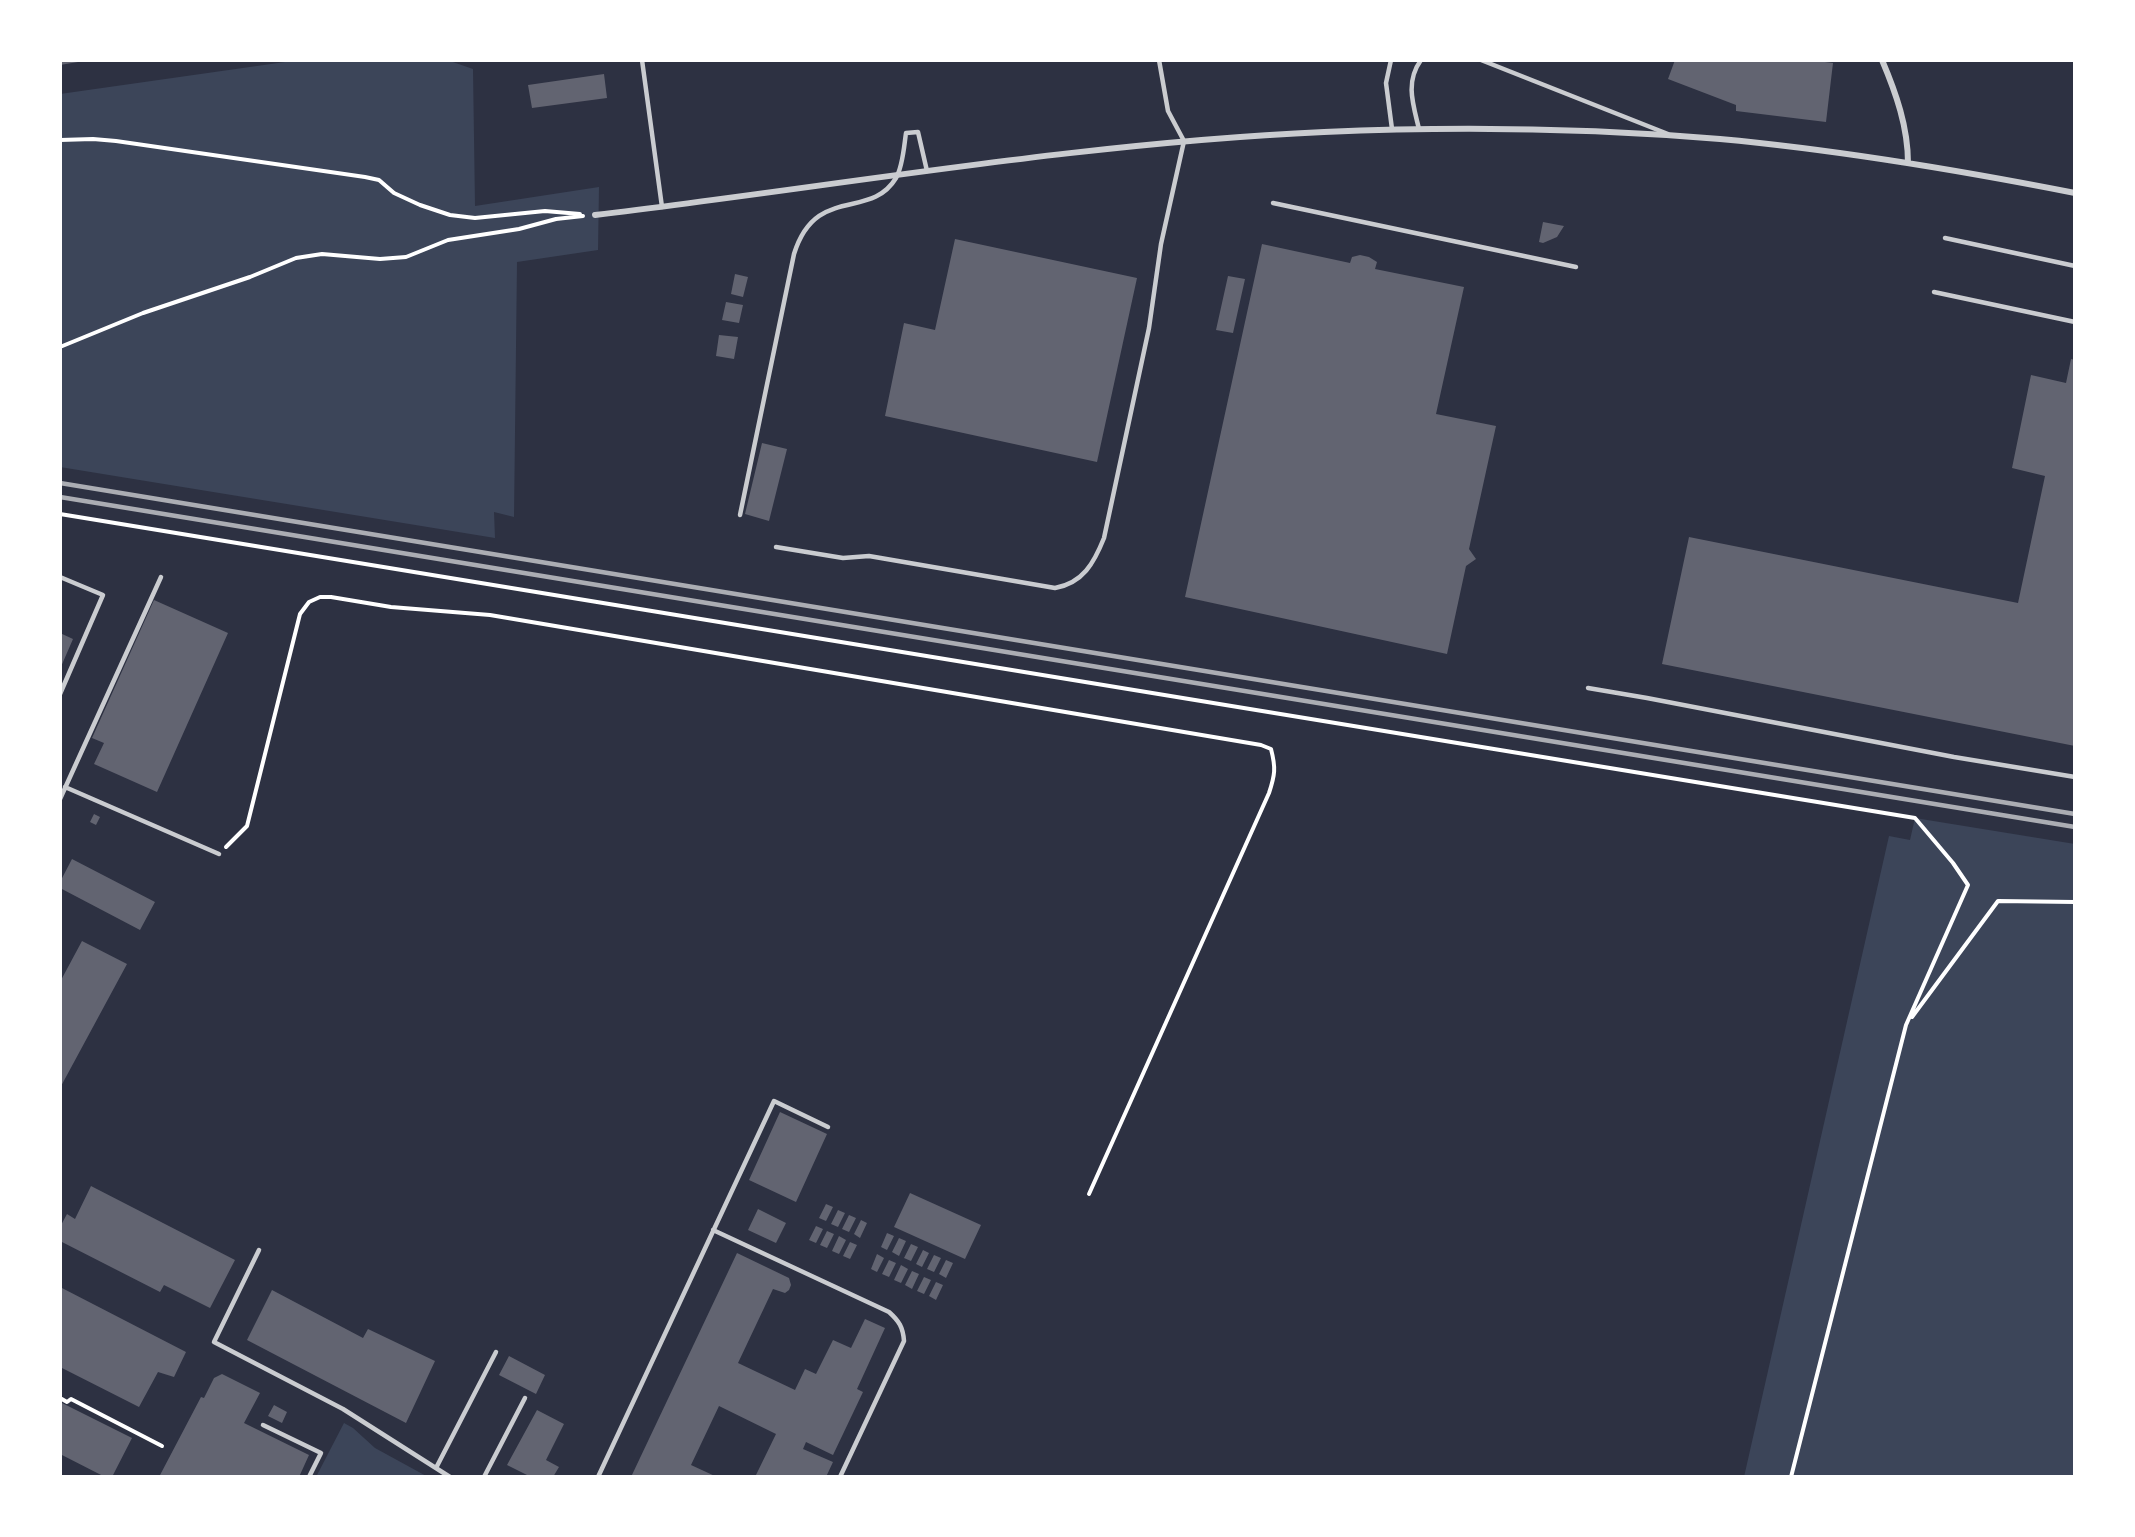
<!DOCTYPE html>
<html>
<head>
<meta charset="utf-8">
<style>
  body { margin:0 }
  #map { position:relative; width:2135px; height:1537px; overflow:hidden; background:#2d3142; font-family:"Alegreya Sans",sans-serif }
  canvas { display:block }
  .frame { position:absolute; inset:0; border:62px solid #fff; pointer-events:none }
</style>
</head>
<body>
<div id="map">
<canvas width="2135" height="1537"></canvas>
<div class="frame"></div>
</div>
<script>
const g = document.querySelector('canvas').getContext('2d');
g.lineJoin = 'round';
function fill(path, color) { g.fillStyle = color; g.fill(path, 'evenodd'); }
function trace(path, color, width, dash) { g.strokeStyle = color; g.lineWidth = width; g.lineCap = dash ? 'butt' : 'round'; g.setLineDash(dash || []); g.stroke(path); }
fill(new Path2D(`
  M299 60H447L473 69 475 206 599 187 598 250 517 262 514 517 494 512 495 538 60 467V94Z
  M1915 818 2075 844V1477H1744L1889 836 1910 840Z
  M344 1423 353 1428 375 1448 428 1477H316Z`), '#3c4559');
fill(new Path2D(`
  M60 60H84V61L60 65Z
  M1675 60H1809L1833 63 1826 122 1736 111V105L1668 79Z
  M604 74 607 98 532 108 528 85Z
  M1543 222 1564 226 1557 237 1543 243 1539 242Z
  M955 239 1137 278 1097 462 885 416 904 323 935 330Z
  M1262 244 1350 263 1352 257 1360 255 1369 257 1377 262 1375 269 1464 287 1436 414 1496 426 1469 549 1476 559 1466 566 1447 654 1185 597Z
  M735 274 748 277 743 297 731 294Z
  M1228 276 1245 279 1233 333 1216 330Z
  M726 302 743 305 739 323 722 320Z
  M719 335 738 337 734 359 716 356Z
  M2071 359 2075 360V746L1662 664 1689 537 2018 603 2045 476 2012 468 2031 375 2066 383Z
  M762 443 787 449 769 521 745 514Z
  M154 600 228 633 157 792 94 764 104 743 92 738Z
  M60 633 73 639 60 669Z
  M94 814 100 817 96 825 90 822Z
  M72 859 155 902 140 930 60 888V882Z
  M82 941 127 964 60 1088V982Z
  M780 1112 827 1134 796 1202 749 1180Z
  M91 1186 235 1260 210 1308 164 1285 160 1292 60 1241V1227L67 1214 75 1219Z
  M910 1193 981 1225 965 1259 894 1227Z
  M826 1204 833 1207 826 1221 819 1218Z
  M758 1209 786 1223 776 1243 748 1230Z
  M838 1210 845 1213 838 1227 831 1224Z
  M849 1215 856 1218 849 1232 842 1229Z
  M861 1220 867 1223 860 1238 854 1234Z
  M816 1226 823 1229 816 1243 809 1240Z
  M827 1231 834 1234 827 1248 820 1245Z
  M887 1233 894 1236 887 1250 881 1247Z
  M839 1236 846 1240 839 1254 832 1251Z
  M899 1238 906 1241 899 1256 892 1252Z
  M850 1242 857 1245 850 1259 843 1256Z
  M911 1244 918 1247 911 1261 904 1258Z
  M923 1250 929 1253 922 1267 916 1264Z
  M737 1253 789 1278 791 1285 789 1290 785 1293 773 1289 738 1363 795 1390 805 1369 816 1374 833 1340 851 1348 865 1319 885 1328 857 1389 863 1392 833 1455 806 1442 803 1449 833 1462 826 1477H755L776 1434 719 1406 691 1465 717 1477H631Z
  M877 1254 884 1258 877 1272 871 1269Z
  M934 1255 941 1258 934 1272 927 1269Z
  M889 1260 896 1263 889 1277 882 1274Z
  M946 1260 953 1263 946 1278 939 1274Z
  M901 1265 908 1269 901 1283 894 1280Z
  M912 1271 919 1274 912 1289 905 1285Z
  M924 1277 931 1280 924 1294 917 1291Z
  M936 1282 943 1285 936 1300 929 1296Z
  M60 1287 186 1352 174 1377 158 1372 139 1407 60 1367Z
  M272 1290 363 1338 368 1329 435 1361 406 1423 247 1340Z
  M509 1356 545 1375 536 1394 499 1375Z
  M222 1374 260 1393 244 1423 309 1455 299 1477H159L201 1397 204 1398 214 1378Z
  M60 1402 132 1438 112 1477H105L60 1454Z
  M274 1405 287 1412 282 1423 268 1416Z
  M537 1410 564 1424 546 1460 559 1467 553 1477H531L507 1465Z`), '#626471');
trace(new Path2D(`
  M60 140 93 139 116 141 365 177 379 180 394 193 420 205 450 215 475 218 545 211 580 214
  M60 347 143 313 250 277 296 258 322 254 380 259 406 257 448 240 519 229 556 219 583 216
  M60 514 1915 818 1953 863 1968 885 1906 1025 1791 1477
  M226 847 247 826 300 614 309 602 320 597H331L391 607 490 615 1261 745 1271 749C1276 768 1275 775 1269 793L1089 1194
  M1912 1017 1998 901 2075 902
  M60 1398 67 1402 71 1399 162 1446`), '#fff', 4);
trace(new Path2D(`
  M642 60 662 207
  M1391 60 1386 83 1392 129
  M1481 60 1668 134
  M1419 129C1413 104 1405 82 1421 60
  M1273 203 1576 267
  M1945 238 2075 266
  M1934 292 2075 322
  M740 515 794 254C816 184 870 221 896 178 903 166 904 146 906 133L918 132 927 171
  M776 547 843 558 869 556 1055 588C1083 583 1094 563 1104 538L1149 328 1161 244 1184 141 1168 111 1159 60
  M60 577 103 595 60 694
  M1588 688 1647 698 1954 757 2075 777
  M65 787 219 854
  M60 799 161 577
  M713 1230 889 1312C899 1321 903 1327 904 1341L840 1477
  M259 1250 214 1342 343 1409 450 1477
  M263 1425 321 1453 309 1477
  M436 1468 496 1352
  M484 1477 525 1398
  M598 1477 774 1101 828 1127`), '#caccd0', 4.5);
trace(new Path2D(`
  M1882 60C1896 93 1908 127 1908 163
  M595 215C838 186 1079 143 1324 132 1456 126 1588 128 1720 139 1839 150 1958 170 2075 193`), '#caccd0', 6);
trace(new Path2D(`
  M60 483 2075 814
  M60 497 2075 827`), '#abadb3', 4.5);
</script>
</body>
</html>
